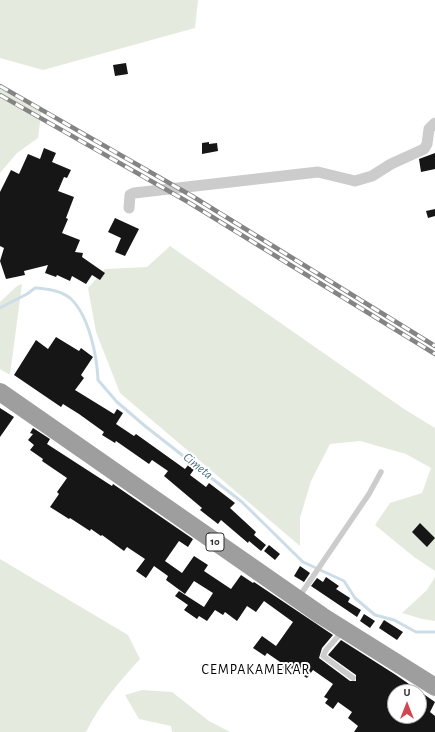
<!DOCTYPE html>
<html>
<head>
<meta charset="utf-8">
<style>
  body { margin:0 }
  #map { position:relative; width:435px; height:732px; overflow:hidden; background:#fff; font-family:"Alegreya Sans",sans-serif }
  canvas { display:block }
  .north { position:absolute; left:387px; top:684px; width:40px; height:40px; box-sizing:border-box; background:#fff; border:1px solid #acacac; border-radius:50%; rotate:0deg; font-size:11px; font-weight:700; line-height:16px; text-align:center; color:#2f2f2f }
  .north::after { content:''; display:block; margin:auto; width:14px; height:18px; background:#d14551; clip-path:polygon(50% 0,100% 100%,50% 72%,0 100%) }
</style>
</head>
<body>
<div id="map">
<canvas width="435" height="732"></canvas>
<div class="north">U</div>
</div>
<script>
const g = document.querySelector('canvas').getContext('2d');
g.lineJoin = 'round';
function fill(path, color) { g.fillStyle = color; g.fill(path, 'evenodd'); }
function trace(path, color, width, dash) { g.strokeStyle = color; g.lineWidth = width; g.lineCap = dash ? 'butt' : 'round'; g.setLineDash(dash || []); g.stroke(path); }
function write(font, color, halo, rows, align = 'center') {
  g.font = font + ' "Alegreya Sans",sans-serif'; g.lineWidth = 4; g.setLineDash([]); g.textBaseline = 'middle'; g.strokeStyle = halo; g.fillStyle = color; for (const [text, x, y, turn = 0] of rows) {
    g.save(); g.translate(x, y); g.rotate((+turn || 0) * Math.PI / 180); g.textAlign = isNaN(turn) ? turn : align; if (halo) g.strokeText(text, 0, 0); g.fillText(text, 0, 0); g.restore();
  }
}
fill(new Path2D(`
  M0 0H198L195 28 43 70 0 58Z
  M0 87 42 107 38 138 17 153 0 173Z
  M170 246 404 409 435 428V571L414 557 375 525 390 503 422 493 431 468 406 454 360 441 330 444 311 481 300 518V546L120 393 96 332 88 288 105 269 147 267Z
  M22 284 10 375 0 369V302L17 286Z
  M0 559 128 635 140 659C119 682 100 704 86 732H0Z
  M435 577V621L422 619 402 613 427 590Z
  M142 690 172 692 209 721 230 732H172L171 726 139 719 125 695Z`), '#e5eade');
trace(new Path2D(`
  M0 308 27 294 35 288C46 289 60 290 70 298 89 315 97 356 98 380L117 402 145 426 242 502 303 562 344 581 355 598 375 615 394 620 416 632H435`), '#cddde8', 3);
fill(new Path2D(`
  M126 63 128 74 115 76 113 65Z
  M209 142V144L217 143 218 151 202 154V143Z
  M44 148 56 153 52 162 71 170 67 178 64 177 58 191 74 197 66 218 68 219 62 233 80 240 75 252 83 253 82 257 105 273 100 280 92 275 86 284 72 276 70 281 57 275 56 277 45 273 48 265 24 271 25 275 6 279 0 261 4 248 0 246V192L11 170 19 174 28 154 40 159Z
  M435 153V169L421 172 419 159Z
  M435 209V216L428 218 426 211Z
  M115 218 139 229 125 256 115 252 121 238 108 232Z
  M56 337 79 351 81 348 93 357 81 375 84 378 75 390 114 414 117 409 123 413 116 424 134 436 136 434 185 469 189 464 195 468 190 475 206 487 209 483 235 503 230 508 256 532 254 535 266 545 261 551 249 541 248 543 221 520 218 524 200 510 202 508 164 476 168 471 152 460 149 464 116 441 115 443 102 435 104 432 79 414 63 404 61 407 14 375 36 340 48 349Z
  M0 408 14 417 0 437Z
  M33 428 50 439 47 444 112 486 113 484 193 539 188 547 179 541 165 561 182 573 194 556 208 565 204 571 231 589 241 575 253 583 254 582 333 635 322 648 319 658 350 681H356V675L328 655 341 640 396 675 435 702 430 712 435 716V732H354L358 726 348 718 352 712 338 702 333 709 325 703 328 699 324 697 333 684 313 670 307 678 291 668 286 674 279 670 283 664 267 653 265 656 253 648 262 636 276 646 293 622 264 601 256 612 247 606 237 621 225 612 223 615 215 610 207 621 199 616 197 619 184 610 188 605 175 596 179 591 204 607 213 593 194 581 185 594 166 580 168 576 154 566 146 578 136 571 145 559 127 547 124 551 102 535 101 536 91 529 90 531 70 518 69 519 50 507 59 494 57 492 67 478 42 461 43 459 30 450 34 445 28 440 33 434 30 433ZM395 692H419V716H395Z
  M420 523 435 538 427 547 412 532Z
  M269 545 280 554 275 560 264 551Z
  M300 566 310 573 304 582 294 576Z
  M326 577 339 586 336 589 350 598 348 602 361 610 357 617 311 586 317 578 323 582Z
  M364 614 375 621 370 628 360 621Z
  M384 620 403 632 397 640 379 628Z`), '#161616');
trace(new Path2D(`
  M299 597 369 494 381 472
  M342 632 326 650 323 656 353 678`), '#ccc', 5.5);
trace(new Path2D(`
  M129 208 130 195 134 193 318 172 355 181 372 176 391 164 424 149 427 144 429 129 435 123`), '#ccc', 11);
trace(new Path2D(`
  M0 392 322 616 435 687`), '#9e9e9e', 18);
const rail = new Path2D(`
  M0 86 192 196 435 346
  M0 95 188 202 435 354`);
trace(rail, '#848484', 4.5);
trace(rail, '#fff', 3, [9]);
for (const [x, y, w] of [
  [215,542,18]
]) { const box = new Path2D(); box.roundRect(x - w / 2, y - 9, w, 18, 3); g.fillStyle = '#fff'; g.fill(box); trace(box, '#2f2f2f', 1); }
write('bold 11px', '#2f2f2f', null, [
  ["10",215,542]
]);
write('italic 13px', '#466f87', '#fff', [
  ["Cimeta",198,466,39]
]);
g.letterSpacing = '1px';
write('14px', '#000', '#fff', [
  ["CEMPAKAMEKAR",256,670]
]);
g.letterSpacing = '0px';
</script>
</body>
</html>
